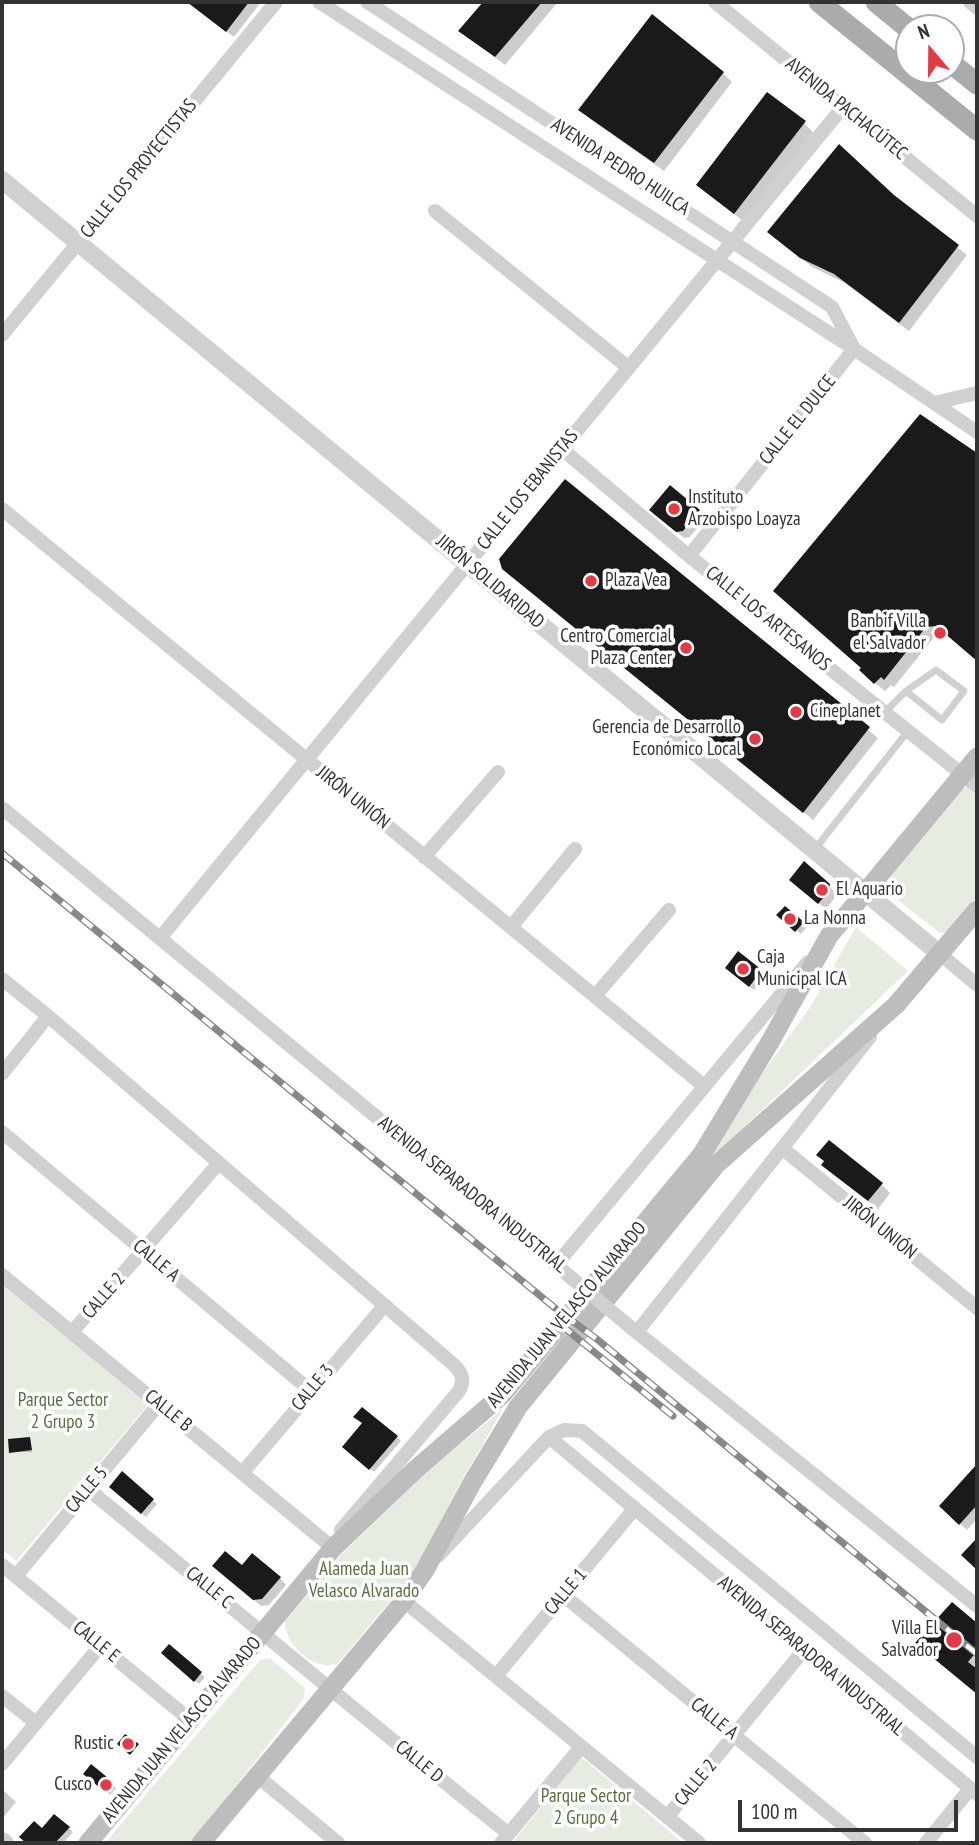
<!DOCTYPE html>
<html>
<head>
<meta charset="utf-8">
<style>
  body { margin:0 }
  #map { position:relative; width:979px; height:1845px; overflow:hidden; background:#fff; font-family:"PT Sans Narrow",sans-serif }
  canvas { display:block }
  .frame { position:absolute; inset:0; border:4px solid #333; pointer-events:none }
  .north { position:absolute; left:895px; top:14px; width:70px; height:70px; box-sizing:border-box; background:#fff; border:2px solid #adadad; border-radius:50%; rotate:340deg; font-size:19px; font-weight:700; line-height:28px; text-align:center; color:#333 }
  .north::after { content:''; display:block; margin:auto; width:24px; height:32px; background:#e63946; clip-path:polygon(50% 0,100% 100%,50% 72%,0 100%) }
  .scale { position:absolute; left:738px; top:1800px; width:220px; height:32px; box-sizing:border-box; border:4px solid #333; border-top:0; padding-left:9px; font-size:21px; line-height:24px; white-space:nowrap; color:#333; -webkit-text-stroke:5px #fff; paint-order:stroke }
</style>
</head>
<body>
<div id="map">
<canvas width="979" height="1845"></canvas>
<div class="frame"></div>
<div class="north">N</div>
<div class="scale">100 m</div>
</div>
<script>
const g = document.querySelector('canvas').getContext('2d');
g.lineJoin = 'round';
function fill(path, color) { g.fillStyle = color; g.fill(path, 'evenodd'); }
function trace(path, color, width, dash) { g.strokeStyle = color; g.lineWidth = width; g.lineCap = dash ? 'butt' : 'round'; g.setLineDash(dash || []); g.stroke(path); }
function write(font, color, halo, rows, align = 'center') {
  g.font = font + ' "PT Sans Narrow",sans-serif'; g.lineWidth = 7; g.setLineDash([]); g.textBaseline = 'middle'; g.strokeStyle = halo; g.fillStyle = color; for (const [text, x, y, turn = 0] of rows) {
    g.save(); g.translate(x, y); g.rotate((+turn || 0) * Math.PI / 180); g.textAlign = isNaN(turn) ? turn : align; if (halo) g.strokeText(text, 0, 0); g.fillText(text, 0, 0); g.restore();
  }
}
fill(new Path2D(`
  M969 786 977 792V898L948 932 940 933 889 893 887 881 959 791Z
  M856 927 908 971 699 1170 751 1089 809 1009Z
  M2 1283 148 1405 16 1561 2 1549Z
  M503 1409 458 1487 418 1566 398 1592 337 1664C314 1672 284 1644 285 1621L342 1554 423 1475Z
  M270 1658 305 1688 304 1698 192 1843H105L260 1660Z
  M581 1757 683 1843H512Z`), '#e6ecdf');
fill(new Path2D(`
  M187 2H261L234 37Z
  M485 2H558L505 65 461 31Z
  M723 73 732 82 664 171 590 119 581 110Z
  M804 123 813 132 744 222 698 185Z
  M893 197 967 255 909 331 845 283 812 267 770 232Z
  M921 416 977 455V660L947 634 935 636 894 687 891 685 885 691 870 679 863 668Z
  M566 481 878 738 813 820 509 573Z
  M670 488 705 518 690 537 684 538 658 516Z
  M828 885 835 892 834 899 826 909 798 886Z
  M785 908 807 927 801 934 783 919Z
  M738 954 765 976 754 990 731 972Z
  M833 1174 881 1184 890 1193 878 1209Z
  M397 1437 401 1441 374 1472 348 1451Z
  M29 1438 32 1452H11Z
  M974 1470 977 1474V1519L967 1530 941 1506Z
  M122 1474 157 1504 146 1517 115 1491Z
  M243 1567 280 1578 286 1585 269 1605 261 1606 221 1573Z
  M952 1604 977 1625V1694L927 1652Z
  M169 1646 205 1677 199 1684 167 1657Z
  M89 1778 112 1784 116 1788 110 1795Z
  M2 1789 16 1802 2 1819Z
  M55 1816 73 1832 63 1843H28L21 1837 42 1831Z`), '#0003');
fill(new Path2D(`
  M187 2H249L226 32Z
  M483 2H542L495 57 458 31Z
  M652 14 724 72 654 163 578 110Z
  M767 92 806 121 734 214 696 185Z
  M839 144 894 195 959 245 899 323 834 274 800 258 767 232Z
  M920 414 977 453V661L936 626 926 627 884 680 881 677 874 684 859 670 861 668 773 591Z
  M565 479 870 727 803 813 502 569 499 559Z
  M670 485 700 510 683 531 676 532 649 510Z
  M804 861 830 884 828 892 818 904 789 880Z
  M785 906 804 922 795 932 776 915Z
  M738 951 762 970 749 987 725 968Z
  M829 1140 883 1183 868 1201 821 1165 824 1161 816 1155Z
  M362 1407 398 1436 369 1470 342 1447 362 1423 353 1417Z
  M30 1437 32 1450 9 1453 8 1439Z
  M977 1464V1505L959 1525 939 1506Z
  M122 1471 154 1499 141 1514 109 1487Z
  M977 1538V1570L961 1555Z
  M225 1551 242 1565 252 1553 281 1577 262 1599 253 1600 212 1566Z
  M952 1602 977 1623V1651L968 1662 977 1669V1694L915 1643Z
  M169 1644 202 1672 194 1682 161 1653Z
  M125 1734 139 1744 130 1755 117 1744Z
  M91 1764 113 1782 105 1792 83 1774Z
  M54 1814 70 1827 55 1843H26L19 1837 34 1821 42 1828Z`), '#1a1a1a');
trace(new Path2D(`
  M885 712 906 691 936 670 964 691 942 720 906 691
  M815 849 908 731`), '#d0d0d0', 7);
trace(new Path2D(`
  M319 2 854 349 977 432
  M367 2 832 307 854 349 689 556
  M715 2 977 216
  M970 2 977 8
  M435 211 629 368
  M2 335 276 2
  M934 403 977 393
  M562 449 689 556 977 786
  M2 509 704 1086
  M2 808 574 1280
  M424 857 498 772
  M511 927 575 849
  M160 938 843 107
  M940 954 977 985
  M2 979 48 1016 454 1365C462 1373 465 1380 459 1391L341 1530
  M595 996 669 910
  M2 1074 48 1016
  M2 1132 311 1391
  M782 1148 977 1308
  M556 1265 808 962
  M2 1275 333 1548
  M629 1326 977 1606
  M72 1332 218 1164
  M637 1332 870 1037
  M549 1437 977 1794
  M243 1472 385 1305
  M88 1489C228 1604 367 1721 509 1834
  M438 1556 549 1437 564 1430 582 1431 977 1757
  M2 1565 190 1720
  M16 1576 159 1404
  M563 1595 865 1843
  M404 1601 699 1843
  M496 1676 635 1508
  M2 1696 36 1723
  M2 1764 101 1645
  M256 1775 338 1843
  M667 1817 803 1651
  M501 1843 581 1747
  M926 1843 970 1789`), '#d0d0d0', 14);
trace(new Path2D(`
  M2 180 940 954
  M2 1841 5 1843`), '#d0d0d0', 18);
trace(new Path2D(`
  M88 1843 333 1548 416 1469 503 1394 702 1154 770 1042 829 936 977 757
  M201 1843 404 1601 425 1570 472 1483 518 1407 716 1165 896 1005 977 910`), '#bdbdbd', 19);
trace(new Path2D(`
  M819 2 977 130
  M876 2 909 29
  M951 63 977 84`), '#ababab', 21);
const rail = new Path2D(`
  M2 853 555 1308 598 1340 977 1654
  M561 1325 673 1416`);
trace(rail, '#888', 7);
trace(rail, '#fff', 4.5, [13]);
trace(new Path2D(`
  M574 1280 629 1326`), '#d0d0d0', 14);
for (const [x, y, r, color] of [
  [674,509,7,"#e63946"],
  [591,581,7,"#e63946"],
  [940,633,7,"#e63946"],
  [686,648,7,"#e63946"],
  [796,712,7,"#e63946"],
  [755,739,7,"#e63946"],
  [822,890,7,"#e63946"],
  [790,919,7,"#e63946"],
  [743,969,7,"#e63946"],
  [954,1640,9,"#e63946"],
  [128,1744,7,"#e63946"],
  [106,1785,7,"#e63946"]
]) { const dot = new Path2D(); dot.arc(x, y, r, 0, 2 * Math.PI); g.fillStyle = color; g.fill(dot); trace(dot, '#fff', 2.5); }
write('19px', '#333', '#fff', [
  ["AVENIDA PACHACÚTEC",846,109,39],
  ["AVENIDA PEDRO HUILCA",620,167,33],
  ["CALLE LOS PROYECTISTAS",139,169,-51],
  ["CALLE EL DULCE",798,420,-51],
  ["CALLE LOS EBANISTAS",528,490,-51],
  ["JIRÓN SOLIDARIDAD",490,582,40],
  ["CALLE LOS ARTESANOS",768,619,39],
  ["JIRÓN UNIÓN",353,798,39],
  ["AVENIDA SEPARADORA INDUSTRIAL",472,1195,39],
  ["JIRÓN UNIÓN",880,1228,39],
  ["CALLE A",156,1261,40],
  ["CALLE 2",104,1296,-49],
  ["AVENIDA JUAN VELASCO ALVARADO",567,1315,-50],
  ["CALLE 3",313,1388,-50],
  ["CALLE B",168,1411,39],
  ["CALLE 5",87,1490,-50],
  ["CALLE C",209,1588,39],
  ["CALLE 1",566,1592,-50],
  ["CALLE E",96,1642,39],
  ["AVENIDA SEPARADORA INDUSTRIAL",811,1656,40],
  ["CALLE A",714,1719,39],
  ["AVENIDA JUAN VELASCO ALVARADO",182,1730,-50],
  ["CALLE D",419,1762,39],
  ["CALLE 2",696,1783,-50]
]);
write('19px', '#333', '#fff', [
  ["Instituto",688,498],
  ["Arzobispo Loayza",688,520],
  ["Plaza Vea",605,581],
  ["Banbif Villa",926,622,"right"],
  ["el Salvador",926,644,"right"],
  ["Centro Comercial",672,637,"right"],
  ["Plaza Center",672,659,"right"],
  ["Cineplanet",810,712],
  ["Gerencia de Desarrollo",741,728,"right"],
  ["Económico Local",741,750,"right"],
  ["El Aquario",836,890],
  ["La Nonna",804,919],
  ["Caja",757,958],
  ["Municipal ICA",757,980],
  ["Villa El",938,1629,"right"],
  ["Salvador",938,1651,"right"],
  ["Rustic",114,1744,"right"],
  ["Cusco",92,1785,"right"]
], 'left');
write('19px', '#56703f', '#fff', [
  ["Parque Sector",63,1401],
  ["2 Grupo 3",63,1423],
  ["Alameda Juan",364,1570],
  ["Velasco Alvarado",364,1592],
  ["Parque Sector",586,1797],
  ["2 Grupo 4",586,1819]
]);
</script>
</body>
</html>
